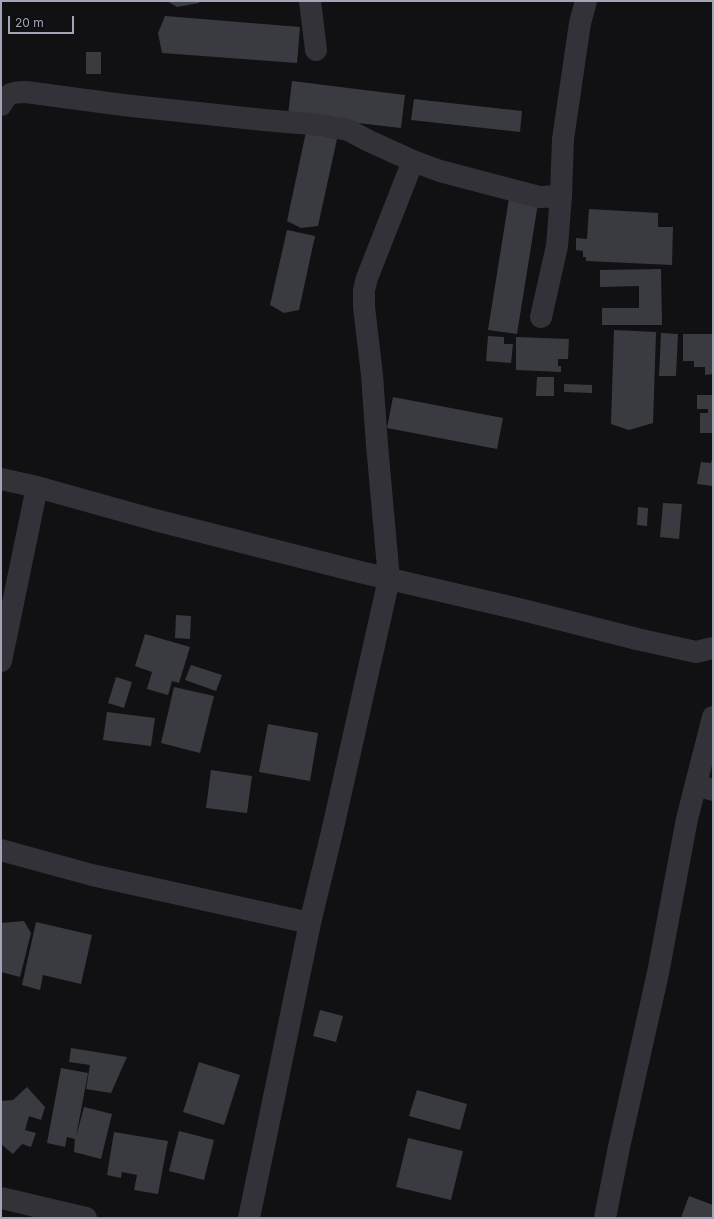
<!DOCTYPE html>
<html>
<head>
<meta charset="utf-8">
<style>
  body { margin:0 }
  #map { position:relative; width:714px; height:1219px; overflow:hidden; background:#111113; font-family:Inter,sans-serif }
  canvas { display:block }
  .frame { position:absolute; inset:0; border:2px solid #a1a5b5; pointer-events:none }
  .scale { position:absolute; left:8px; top:16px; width:66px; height:18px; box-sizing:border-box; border:2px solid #a1a5b5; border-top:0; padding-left:5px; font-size:12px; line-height:14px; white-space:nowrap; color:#a1a5b5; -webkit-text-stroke:3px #0c0c0e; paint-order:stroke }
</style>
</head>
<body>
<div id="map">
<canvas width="714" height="1219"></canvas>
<div class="frame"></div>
<div class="scale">20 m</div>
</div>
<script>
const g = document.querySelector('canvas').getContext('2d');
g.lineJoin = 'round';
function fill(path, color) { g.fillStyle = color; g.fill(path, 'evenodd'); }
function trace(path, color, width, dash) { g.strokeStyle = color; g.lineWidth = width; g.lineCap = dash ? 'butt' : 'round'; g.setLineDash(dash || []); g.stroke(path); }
fill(new Path2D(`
  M167 1H199V3L177 7Z
  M165 16 300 27 297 63 162 53 158 33Z
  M86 52H101V74H86Z
  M292 81 405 95 401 128 288 115Z
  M414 99 522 111 520 132 411 120Z
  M306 132 337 139 318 226 301 228 287 221Z
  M510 192 539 197 517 334 488 330Z
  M589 209 658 213V227H673L672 265 586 261V257H583V251L576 250V238L587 239Z
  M287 230 315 236 299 310 284 313 270 305Z
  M661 269 662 325H602V308H639V286L600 287V270Z
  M614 330 656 332 653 423 629 430 611 424Z
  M661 333 678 334 676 376H659Z
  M683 334H713V374L705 375V367H694V361H683Z
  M488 336 504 337V344H513L511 363 486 361Z
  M516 337 569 339 568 359H558V366H561V372L516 370Z
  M537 377H554V396H536Z
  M564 384 592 385V393L564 392Z
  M697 395H713V433H700V413H708V409H697Z
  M393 397 503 418 497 449 387 428Z
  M712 459 713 486 697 484 701 462 711 463Z
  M663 503 682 504 679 539 660 537Z
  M638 507 648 508 647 526 637 525Z
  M176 615 191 616 190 639 175 638Z
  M145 634 190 647 179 683 172 681 168 695 147 689 152 672 135 666Z
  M191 665 222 675 216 691 185 680Z
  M116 677 132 682 124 708 108 703Z
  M174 687 214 696 200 753 161 743Z
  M107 712 155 718 151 746 103 740Z
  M268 724 318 733 310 781 259 772Z
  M211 770 252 776 247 813 206 808Z
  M24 921 31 933 20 977 1 972V923Z
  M36 922 92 935 81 984 43 975 40 990 22 985Z
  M320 1010 343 1016 336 1042 313 1036Z
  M71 1048 127 1057 111 1093 86 1089 90 1065 69 1062Z
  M199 1062 240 1075 224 1125 183 1112Z
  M61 1068 88 1073 76 1137 84 1107 112 1114 101 1159 74 1152 75 1139 67 1137 65 1147 47 1143Z
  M27 1087 45 1107 41 1120 29 1116 25 1130 36 1133 31 1147 22 1144 13 1154 1 1144V1101L13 1100Z
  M417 1090 467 1104 460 1130 409 1116Z
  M179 1131 214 1140 204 1180 169 1171Z
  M114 1132 168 1141 158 1194 134 1190 137 1175 122 1172 121 1178 107 1175Z
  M408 1138 463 1151 451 1200 396 1187Z
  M689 1196 713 1205V1218H681Z`), '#3a3b41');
trace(new Path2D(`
  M310 1 316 50
  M1 105C7 93 13 92 26 92L123 105 264 120 322 125 348 130 369 141 413 161 440 171 539 197 561 196
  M541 317 557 246 561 196 563 139 580 23 586 1
  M1 479 37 487 155 520 360 572 523 610 637 639 696 652 713 648
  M1 661 37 487
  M696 785 713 790
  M1 850 92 875 310 923
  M1 1198 86 1218
  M249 1218 310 923 332 832 389 579 377 445 372 375 364 307V290L367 278 413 161
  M605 1218 619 1147 658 973 687 819 713 717`), '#323238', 22);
</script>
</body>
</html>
